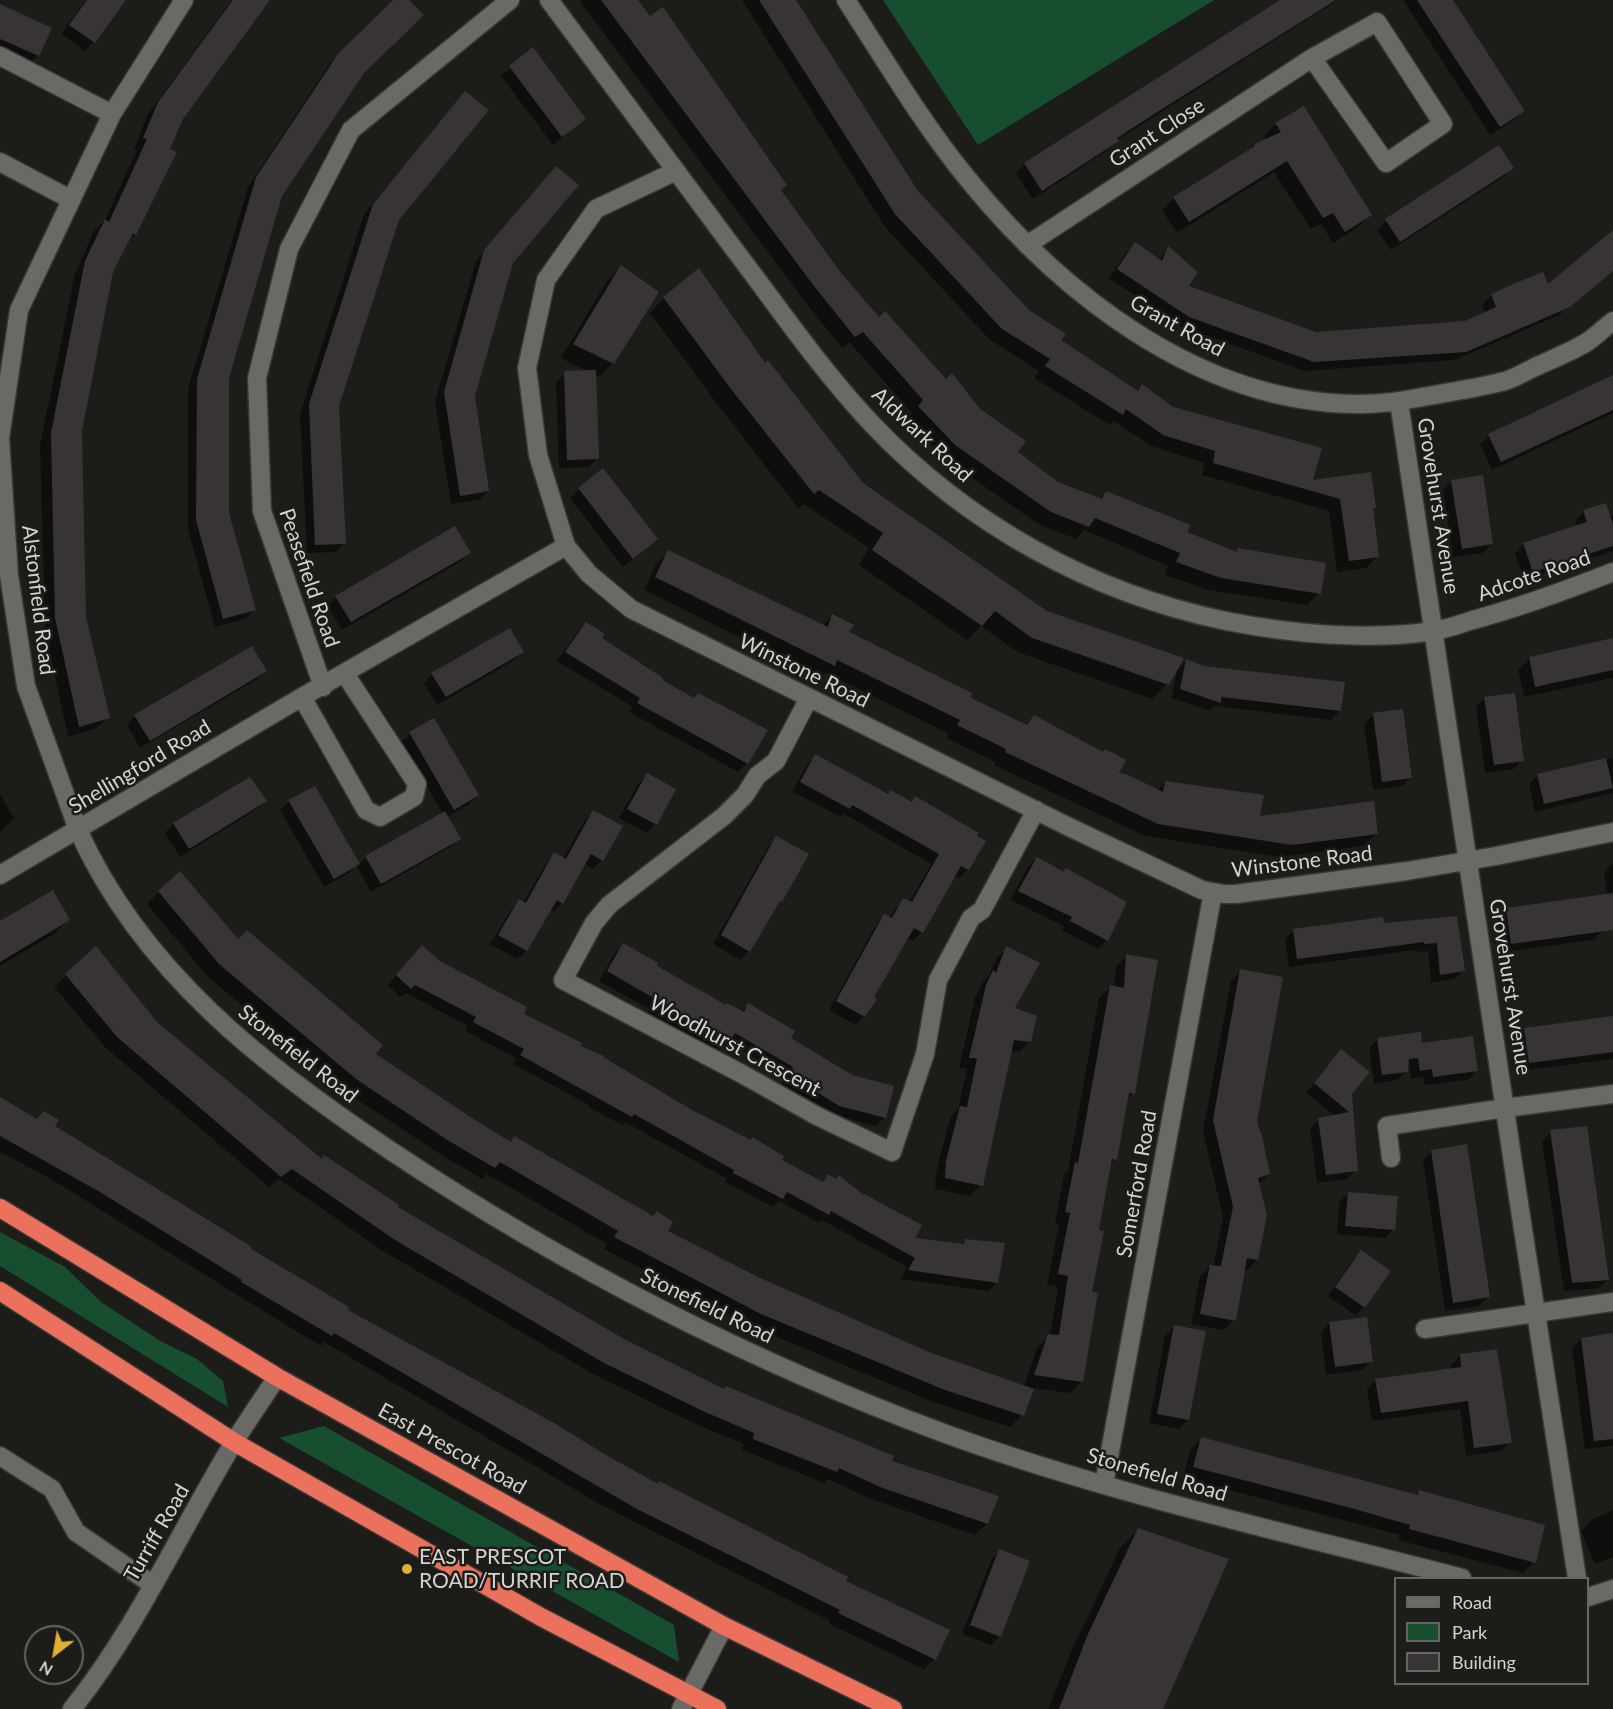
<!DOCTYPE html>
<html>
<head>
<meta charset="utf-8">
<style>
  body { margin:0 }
  #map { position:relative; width:1613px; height:1709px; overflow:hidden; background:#1c1c18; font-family:Lato,sans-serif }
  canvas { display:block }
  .legend { position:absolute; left:1394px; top:1577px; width:195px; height:108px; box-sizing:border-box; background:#1c1c18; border:2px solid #666562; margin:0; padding:8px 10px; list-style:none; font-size:18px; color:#d4d3d1 }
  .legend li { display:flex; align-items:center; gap:12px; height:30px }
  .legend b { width:30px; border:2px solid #666562 }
  .north { position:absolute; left:24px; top:1625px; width:60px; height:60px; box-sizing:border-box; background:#1c1c18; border:2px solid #666562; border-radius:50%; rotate:211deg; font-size:16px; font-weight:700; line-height:24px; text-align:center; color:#d4d3d1 }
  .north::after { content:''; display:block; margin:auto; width:21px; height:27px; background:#e0b034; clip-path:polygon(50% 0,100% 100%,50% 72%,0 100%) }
</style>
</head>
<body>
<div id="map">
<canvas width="1613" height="1709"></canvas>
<ul class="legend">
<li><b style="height:8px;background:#6a6966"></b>Road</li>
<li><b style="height:16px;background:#174e30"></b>Park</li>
<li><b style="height:16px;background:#383435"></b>Building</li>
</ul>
<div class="north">N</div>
</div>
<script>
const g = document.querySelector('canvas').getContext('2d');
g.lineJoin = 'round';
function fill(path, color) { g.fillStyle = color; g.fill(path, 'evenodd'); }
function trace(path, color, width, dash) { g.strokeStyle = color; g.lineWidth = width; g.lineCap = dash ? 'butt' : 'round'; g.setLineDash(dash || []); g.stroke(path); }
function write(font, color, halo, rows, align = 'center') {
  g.font = font + ' Lato,sans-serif'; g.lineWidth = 5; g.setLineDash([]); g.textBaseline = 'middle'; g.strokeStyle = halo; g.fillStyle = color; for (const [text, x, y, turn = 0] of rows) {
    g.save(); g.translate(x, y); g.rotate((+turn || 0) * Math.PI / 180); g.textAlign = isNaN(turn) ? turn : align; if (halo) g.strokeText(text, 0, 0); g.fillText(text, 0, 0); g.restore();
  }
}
fill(new Path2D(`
  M883 0H1214L978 145Z
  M0 1232 65 1267 101 1302 162 1342 197 1359 223 1381 228 1407 0 1266Z
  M324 1426 674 1625 679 1662 279 1438Z`), '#174e30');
fill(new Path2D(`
  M86 0H124L93 42 85 51 61 34Z
  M232 0H267L181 119 135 234 126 243 112 272 80 431 85 617 108 717 97 728 68 737 45 629 40 445 75 274 94 231 105 220 137 150 134 149 148 114Z
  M395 0H407L363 72 280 196 227 378V513L254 610 245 619 215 627 188 530V389L248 187 329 65Z
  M582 0H637L780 190 840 274 879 319 946 381 1016 452 1058 483 1099 500 1106 493 1185 533 1236 553 1238 550 1319 593 1307 605 1208 590 1165 575 1168 566 1084 530 1076 539 1038 524 943 457 907 419 912 413 850 343 842 348 802 298 580 2Z
  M742 0H795L916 192 1028 312 1059 340 1136 391 1142 386 1173 408 1311 481 1375 507 1372 510 1378 556 1366 568 1337 572 1329 511 1202 475 1204 463 1151 446 1114 421 1110 425 1034 378 1039 371 990 340 885 227Z
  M1282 0H1338L1117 140 1108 150 1033 199 1016 173 1025 164Z
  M1403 0H1451L1523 111 1514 120 1490 135Z
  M0 6 38 55 29 64 0 51Z
  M533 50 584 119 553 145 501 76Z
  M457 102 398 219 338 406 344 543 335 552 307 553 300 414 364 214Z
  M1276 124 1370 215 1358 227 1333 243 1321 224 1311 229 1274 172 1177 233 1162 210 1174 198 1249 151 1255 145 1267 140 1264 136Z
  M1512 168 1503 177 1391 250 1377 230 1386 221Z
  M547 177 512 262 473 396 488 491 479 500 451 504 435 402 476 261Z
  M1613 242V270L1559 315 1455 360 1305 371 1180 326 1109 278 1126 253 1135 244 1158 260 1169 248 1187 287 1315 333 1465 323 1486 313 1482 305 1491 296 1542 274 1548 287Z
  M621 267 657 293 613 363 599 377 595 375 598 458 589 467 559 468 556 382 565 373 588 372 561 358 607 281Z
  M664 298 764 365 862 484 1046 613 1167 684 1153 699 1017 652 981 626 967 640 859 565 869 548 804 504 798 508 717 404 650 313Z
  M1613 377V413L1492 470 1480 444 1489 435Z
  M1452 481 1492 544 1483 553 1453 557 1443 490Z
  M579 489 656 539 623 567 570 498Z
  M1584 512 1609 517 1613 515V551L1524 580 1515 553 1524 544 1578 527 1575 521Z
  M669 552 822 626 832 616 847 633 969 699 1025 726 1034 717 1116 774 1157 791 1165 782 1258 818 1377 833 1364 846 1279 857 1145 836 994 765 995 762 946 738 948 733 826 673 821 677 644 590 656 564Z
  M469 553 460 562 342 630 327 606 336 597Z
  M586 624 600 639 660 681 747 763 738 772 629 712 633 707 557 661 577 633Z
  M1613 640V678L1524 697 1518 670 1530 658Z
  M522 652 513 661 437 705 424 683 432 674Z
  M1186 661 1340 711 1331 720 1215 706 1210 711 1172 698 1177 670Z
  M265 671 256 680 140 748 127 725 135 716Z
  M1485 698 1522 760 1514 769 1485 773 1476 707Z
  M1402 711 1411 777 1402 786 1373 790 1364 724 1373 715Z
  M410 734 478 795 469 804 447 817 459 839 450 847 371 892 356 865 349 873 324 887 280 810 289 801 358 865 366 857 443 814 401 742Z
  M815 756 887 795 910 803 916 798 968 869 959 878 954 876 922 932 913 941 907 938 872 998 864 1016 855 1025 829 1010 876 925 885 916 889 919 895 909 904 900 909 903 931 864 844 814 840 817 792 791 807 765Z
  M1613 758V793L1535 812 1529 784 1538 775Z
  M647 775 655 824 647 833 619 818 638 784Z
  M250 779 265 801 257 809 180 857 165 833 173 824Z
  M0 794 14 818 0 832Z
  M594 812 602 860 593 869 584 863 562 903 553 912 550 910 526 951 517 959 490 944 511 910 520 901 523 903 546 863 555 854 563 859 585 820Z
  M776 838 781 901 773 910 749 951 740 960 713 944 768 847Z
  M1037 858 1107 940 1098 949 1062 930 1064 926 1010 900 1028 867Z
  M1613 863V905L1609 906 1604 872Z
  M159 892 238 941 374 1054 509 1143 514 1138 666 1232 759 1280 929 1353 1024 1387 1037 1347 1050 1336 1058 1287 1047 1285 1059 1224 1055 1223 1064 1175 1068 1171 1099 998 1111 987H1114L1116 967 1127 955 1133 1093 1126 1100 1115 1159 1110 1165 1097 1232 1081 1382 1070 1393 1033 1388 1022 1415 1010 1427 933 1402 748 1325 604 1249 607 1244 487 1174 482 1179 437 1152 344 1091 207 976 147 904Z
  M1506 909 1602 931 1593 940 1503 952 1497 918Z
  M1456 917 1463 970 1454 979 1431 983 1428 951 1415 952V950L1289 967 1285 939 1294 930Z
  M68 920 54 934 0 966V923Z
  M623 945 655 966 726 1007 741 1012 748 1005 885 1117 876 1126 830 1114 781 1084 785 1076 728 1042 719 1050 648 1013 649 1009 599 981 614 954Z
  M96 948 156 1023 322 1160 395 1208 624 1340 724 1390 890 1462 997 1497 987 1524 975 1535 868 1498 828 1479 824 1483 742 1450 744 1444 693 1423 593 1374 383 1251 279 1179 269 1187 106 1048 54 987Z
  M1007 948 1013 1009 1030 1041 1019 1052 1010 1051 981 1185 970 1196 935 1189 936 1173 950 1118 958 1109 967 1069 959 1068 975 997 982 983 988 977 996 959Z
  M413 956 439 962 522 1014 821 1183 828 1176 913 1239 961 1245 966 1240 997 1283 988 1291 901 1279 907 1267 822 1220 819 1223 779 1201 773 1207 725 1182 727 1179 625 1122 622 1125 589 1107V1105L513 1064 516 1058 465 1031 468 1026 406 993 401 997 388 985Z
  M1241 971 1255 1123 1269 1174 1258 1185 1257 1260 1247 1270 1244 1269 1234 1320 1224 1330 1191 1324 1200 1276 1210 1266 1213 1267 1223 1218 1203 1131 1231 981Z
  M1613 1017V1059L1520 1071 1516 1038 1525 1029Z
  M1378 1039 1421 1045 1476 1071 1468 1080 1424 1085 1423 1077 1411 1079 1409 1062 1407 1071 1398 1080 1374 1084 1369 1048Z
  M1341 1051 1356 1170 1347 1179 1317 1183 1310 1128 1319 1119 1335 1116 1306 1093Z
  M0 1100 36 1121 53 1127 346 1310 606 1457 844 1581 934 1659 924 1669 829 1624 830 1621 603 1506 324 1342 321 1346 276 1319 51 1179 0 1152Z
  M1551 1132 1608 1279 1599 1288 1564 1291 1542 1141Z
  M1432 1151 1488 1297 1479 1306 1445 1311 1423 1160Z
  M1348 1193 1394 1229 1385 1238 1337 1234 1339 1202Z
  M1361 1252 1364 1307 1355 1315 1328 1296 1352 1261Z
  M1330 1323 1371 1361 1362 1370 1326 1375 1321 1332Z
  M1174 1327 1188 1420 1179 1429 1149 1423 1165 1336Z
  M1613 1334V1446L1585 1449 1572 1348 1581 1339Z
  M1460 1356 1510 1442 1501 1451 1466 1456 1460 1409 1372 1421 1367 1389 1376 1380 1452 1370 1451 1365Z
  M1201 1439 1415 1496 1420 1491 1534 1562 1523 1573 1398 1540 1400 1535 1183 1478 1190 1450Z
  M1613 1510V1557L1595 1564 1581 1531 1593 1519Z
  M1138 1530 1161 1709H1048L1070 1654 1120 1548Z
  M1000 1551V1636L991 1645 962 1634 991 1560Z`), '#0007');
fill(new Path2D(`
  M87 0H126L95 43 69 25Z
  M233 0H270L183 119 170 149 177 152 136 235 133 233 113 272 82 431 86 617 110 718 79 727 55 618 51 433 85 261 105 219 109 222 147 139 143 138 158 102Z
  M393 0H409L424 15 364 73 282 196 229 378V513L256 610 223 619 196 520 197 379 256 177 338 54Z
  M601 0H638L650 16 663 7 787 185 781 190 841 273 879 317 885 311 946 379 952 373 980 409 1026 441 1018 452 1058 482 1102 499 1106 491 1191 525 1187 532 1237 552 1238 548 1326 563 1321 594 1221 578 1176 562 1180 553 1095 518 1089 527 1051 512 955 445 918 406 923 400 863 332 855 337 814 286Z
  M759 0H796L918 191 1029 310 1066 334 1061 340 1138 391 1142 384 1173 407 1322 448 1313 480 1371 472 1376 508H1373L1379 557 1349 561 1340 499 1213 463 1215 451 1163 435 1126 409 1123 415 1045 366 1050 359 1002 329 895 214Z
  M1280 0H1336L1162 109 1117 138 1119 141 1042 191 1024 163Z
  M1417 0H1453L1525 111 1500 127Z
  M0 4 52 28 39 56 0 39Z
  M533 47 586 119 562 137 509 66Z
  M465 91 489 110 399 220 339 406 346 544 315 545 309 404 373 204Z
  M1304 106 1372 215 1345 232 1333 213 1323 218 1287 161 1189 222 1173 197 1255 146 1254 144 1281 132 1275 123Z
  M1499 145 1514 168 1400 242 1385 219Z
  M556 166 579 185 513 263 475 396 489 491 460 496 444 392 484 250Z
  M1613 230V271L1570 307 1466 352 1314 362 1189 317 1117 269 1135 242 1162 261 1168 246 1198 272 1189 286 1316 332 1465 321 1496 307 1491 294 1511 285 1543 272 1548 284Z
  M621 265 659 292 614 364 573 344Z
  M699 268 765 363 768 360 863 483 1047 611 1184 658 1169 685 1032 638 995 611 982 626 872 550 883 533 819 490 814 494 731 389 663 297Z
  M596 370 599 459 567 460 564 371Z
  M1613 375V410L1501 462 1488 434Z
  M603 468 658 539 633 559 578 488Z
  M1483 475 1493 544 1462 549 1451 480Z
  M1606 503 1613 524V546L1533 572 1523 543 1587 522 1583 510Z
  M455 526 471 553 351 622 335 596Z
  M668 550 828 627 832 614 854 625 849 632 972 693 971 698 1027 725 1034 715 1103 752 1105 749 1126 760 1119 773 1126 774 1163 792 1165 781 1264 795 1260 816 1374 801 1378 834 1292 845 1158 824 1005 752 1006 749 957 725 960 720 837 660 835 666 655 577Z
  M586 622 605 634 602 638 663 678 662 680 694 698 698 693 768 730 748 764 637 703 640 698 565 652Z
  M510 628 524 652 446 697 431 673Z
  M1613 638V670L1535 687 1529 657Z
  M252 646 267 671 150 741 134 715Z
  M1186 659 1204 666 1345 682 1341 711 1221 697V703L1180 689Z
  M1515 693 1524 761 1494 765 1484 697Z
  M1403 709 1412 778 1382 782 1373 713Z
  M434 718 479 795 454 810 409 732Z
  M815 754 888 794 890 790 912 802 915 796 979 833 977 836 986 841 969 870 961 866 923 933 914 928 874 997 877 999 865 1017 836 1001 884 914 892 918 903 898 912 902 939 854 852 805 850 809 800 782Z
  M1606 758 1613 788 1544 804 1537 774Z
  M647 773 676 789 657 825 627 809Z
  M250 777 267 801 189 849 173 823Z
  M315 786 360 864 334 879 288 800Z
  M593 810 623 826 603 861 591 854 563 904 557 900 527 951 498 935 519 899 526 903 554 852 566 859Z
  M445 811 461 839 381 884 365 856Z
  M776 836 809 854 782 902 780 901 750 952 721 935Z
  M1037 857 1064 872 1066 868 1127 902 1108 941 1070 921 1072 917 1018 891Z
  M180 871 238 939 247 930 383 1045 376 1054 472 1118 511 1142 514 1136 653 1216 657 1211 673 1222 668 1231 760 1278 929 1352 1034 1389 1024 1416 945 1390 761 1314 614 1237 618 1231 500 1162 495 1168 449 1141 356 1079 219 964 158 891Z
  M53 890 70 920 0 962V921Z
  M1613 893V930L1511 944 1506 908Z
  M1457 916 1465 971 1440 975 1437 943 1424 944V942L1297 959 1293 929 1383 917 1384 923Z
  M623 943 658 963 657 966 726 1005 727 1003 744 1012 748 1003 795 1031 791 1038 852 1075 894 1086 886 1118 839 1106 789 1074 793 1067 735 1033 729 1042 655 1003 657 1000 607 971Z
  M422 945 440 961 527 1007 524 1014 582 1043 581 1046 604 1056 603 1057 692 1110 751 1140 752 1137 784 1156 782 1160 823 1182 828 1174 836 1179 839 1175 863 1195 864 1194 922 1225 915 1238 964 1244 965 1239 1005 1243 998 1283 908 1270 915 1258 831 1211 829 1215 787 1192 783 1199 733 1173 734 1170 634 1114 632 1117 520 1055 524 1049 473 1022 476 1017 415 985 411 989 396 975Z
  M96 946 157 1022 322 1159 324 1155 399 1205 398 1207 624 1339 724 1389 726 1386 894 1456 892 1461 999 1496 988 1524 880 1487 839 1468 837 1472 753 1439 754 1433 705 1412 604 1363 395 1240 292 1169 281 1177 117 1037 65 974Z
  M1006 946 1040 963 1015 1008 1037 1016 1031 1042 1014 1040 983 1186 945 1178 946 1161 960 1106 967 1107 977 1058H969L986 985 993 970 996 973Z
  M1126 954 1158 960 1135 1094 1129 1093 1117 1160 1112 1159 1099 1230 1104 1231 1092 1292 1098 1293 1083 1382 1034 1375 1048 1334 1059 1335 1068 1276 1058 1274 1070 1213 1065 1212 1075 1162 1078 1163 1110 985 1124 988Z
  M1240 969 1283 977 1257 1122 1262 1136 1270 1174 1258 1178 1267 1215 1258 1260 1247 1258 1236 1321 1200 1314 1210 1265 1221 1266 1233 1207 1213 1120Z
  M1613 1016V1052L1529 1063 1524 1028Z
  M1421 1032 1422 1043 1473 1036 1478 1071 1433 1077 1432 1069 1420 1071 1418 1058 1409 1059 1408 1072 1382 1075 1377 1038Z
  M1341 1049 1370 1072 1352 1094 1358 1171 1326 1175 1318 1118 1349 1112 1314 1083Z
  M0 1097 37 1119 44 1111 59 1120 55 1126 252 1247 251 1249 349 1307 348 1310 554 1423 606 1455 658 1484 659 1481 848 1577 846 1581 950 1630 936 1660 838 1613 840 1610 637 1509 334 1333 332 1336 241 1282 242 1280 100 1192 0 1136Z
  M1587 1126 1609 1280 1572 1283 1550 1130Z
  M1467 1144 1490 1297 1453 1303 1431 1150Z
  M1348 1192 1398 1196 1395 1230 1345 1226Z
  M1361 1250 1391 1271 1365 1308 1335 1287Z
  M1367 1317 1373 1362 1335 1367 1329 1322Z
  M1174 1325 1206 1331 1189 1420 1157 1414Z
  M1613 1333V1439L1594 1441 1581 1338Z
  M1497 1349 1512 1443 1474 1448 1468 1401 1381 1413 1375 1379 1461 1367 1460 1354Z
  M1201 1437 1418 1495 1419 1490 1545 1525 1536 1563 1409 1529 1410 1525 1351 1508 1193 1467Z
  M1138 1528 1229 1559 1163 1709H1059L1088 1634Z
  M999 1549 1030 1561 1001 1637 970 1625Z`), '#383435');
const street = new Path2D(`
  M184 0 112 114 19 310 0 438 9 575 26 686 78 830C142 972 265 1067 391 1151 564 1266 751 1362 946 1434 1114 1495 1290 1533 1462 1578
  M549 0C611 83 672 166 734 249 779 308 821 370 872 424 967 524 1091 593 1226 621 1291 634 1368 641 1434 631 1447 629 1460 624 1473 620 1521 607 1567 590 1613 572
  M846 0C885 60 922 123 967 178 1061 294 1198 401 1353 404 1381 405 1407 400 1434 395 1457 391 1482 387 1505 381 1515 378 1525 372 1535 367 1552 359 1571 352 1587 342 1596 336 1604 328 1613 321
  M0 56 112 114
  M0 162 70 199
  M676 171 596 209 546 280 527 368 538 455 566 546 589 574 631 609 1065 825 1202 890 1224 894H1236L1407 871 1496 856 1613 832
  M1027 245 1312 58 1377 22 1443 124 1386 163 1312 58
  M1399 402 1520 1210 1577 1578
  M323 687 262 511 257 378 289 249 351 130 510 0
  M302 697 366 810 380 817 414 797 417 784 345 674
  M809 698 776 761 757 776 745 795 724 816 609 905 594 923 563 980 742 1074 817 1116 892 1152 925 1054 938 980 971 918 982 910 1036 810
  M0 875 302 697 566 546
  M1391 1158 1387 1126 1505 1108 1613 1094
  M1425 1329 1613 1302
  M0 1456 52 1489 76 1532 153 1585
  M1104 1484 1213 892
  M1588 1597 1613 1589
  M72 1709C137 1628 180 1531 234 1442 248 1420 263 1398 277 1377
  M681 1709 724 1626`);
const highway = new Path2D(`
  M0 1208 277 1377 724 1626 893 1709
  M0 1291 234 1442 541 1617 717 1709`);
trace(street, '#383735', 21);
trace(highway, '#383735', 21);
trace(street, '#6a6966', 18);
trace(highway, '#eb715c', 18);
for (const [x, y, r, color] of [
  [407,1569,6,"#e0b034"]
]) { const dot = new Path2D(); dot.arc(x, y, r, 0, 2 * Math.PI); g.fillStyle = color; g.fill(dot); trace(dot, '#1c1c18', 2); }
write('21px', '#d4d3d1', '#1c1c18', [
  ["Grant Close",1157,133,-33],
  ["Grant Road",1177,326,29],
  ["Aldwark Road",922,435,43],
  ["Grovehurst Avenue",1438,506,81],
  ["Adcote Road",1534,576,-19],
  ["Peasefield Road",309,578,71],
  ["Alstonfield Road",38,600,83],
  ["Winstone Road",804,671,26],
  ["Shellingford Road",140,767,-31],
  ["Winstone Road",1302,862,-7],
  ["Grovehurst Avenue",1510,987,81],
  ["Woodhurst Crescent",735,1046,28],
  ["Stonefield Road",298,1054,38],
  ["Somerford Road",1137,1184,-80],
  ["Stonefield Road",707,1306,26],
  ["East Prescot Road",452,1449,29],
  ["Stonefield Road",1157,1475,16],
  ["Turriff Road",157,1533,-60]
]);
write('21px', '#d4d3d1', '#1c1c18', [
  ["EAST PRESCOT",419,1557],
  ["ROAD/TURRIF ROAD",419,1581]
], 'left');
</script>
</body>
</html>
